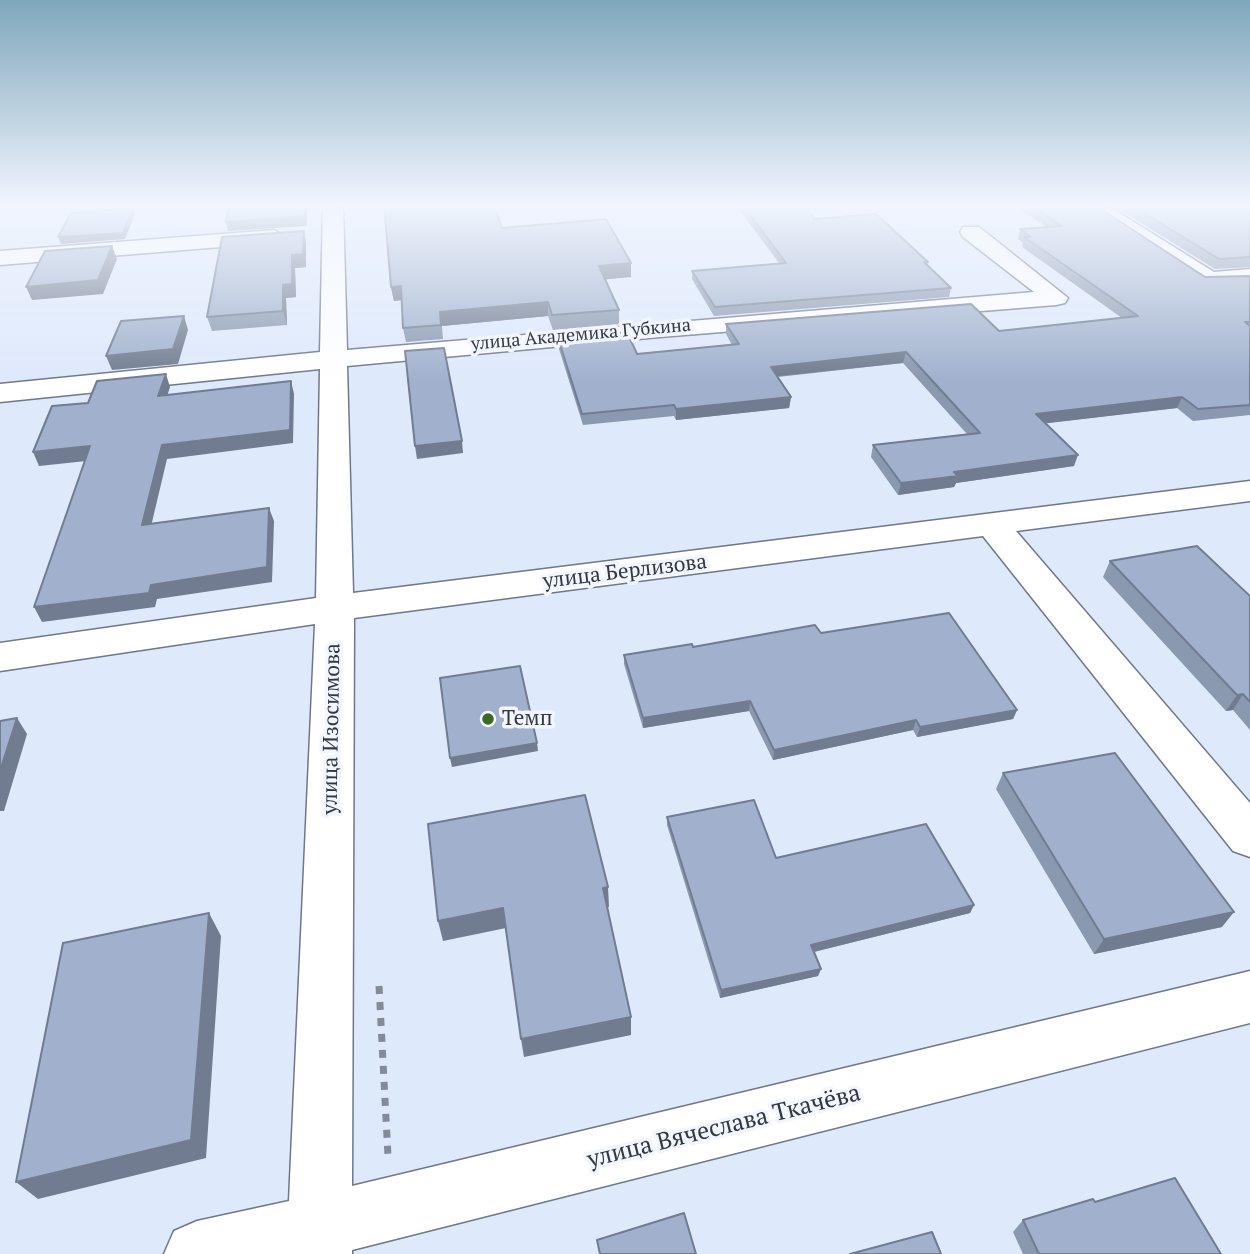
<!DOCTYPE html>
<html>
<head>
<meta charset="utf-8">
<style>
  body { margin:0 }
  canvas { display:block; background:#dee9fc }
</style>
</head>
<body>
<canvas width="1250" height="1254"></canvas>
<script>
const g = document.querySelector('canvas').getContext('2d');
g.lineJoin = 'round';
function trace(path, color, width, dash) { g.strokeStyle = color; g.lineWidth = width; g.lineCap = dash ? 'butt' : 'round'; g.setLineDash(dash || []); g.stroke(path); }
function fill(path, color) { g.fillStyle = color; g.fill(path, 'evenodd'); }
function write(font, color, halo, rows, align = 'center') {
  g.font = font + ' "PT Serif",serif'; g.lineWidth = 7; g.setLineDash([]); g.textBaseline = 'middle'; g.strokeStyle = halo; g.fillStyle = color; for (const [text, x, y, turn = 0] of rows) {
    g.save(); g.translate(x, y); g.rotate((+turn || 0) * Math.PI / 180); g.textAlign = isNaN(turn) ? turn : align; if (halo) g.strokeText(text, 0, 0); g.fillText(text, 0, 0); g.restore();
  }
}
const minor = new Path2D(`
  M323 204H343L347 350 1034 292 963 237 960 232 963 227H979L1068 298 1065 303 1056 305 660 337 347 366 353 593 1250 481V501L1016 531 1250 803V857L1233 851 983 536 354 618 352 1186 1250 971V1023L352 1250V1254H164L174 1231 197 1221 289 1201 315 624 0 671V643L316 598 320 369 0 402V384L320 352Z
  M1080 204H1105L1214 272 1250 269V283L1202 285Z
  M274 230 285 237 282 242 0 265V251Z`);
trace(minor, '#6e7888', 3);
trace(new Path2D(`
  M379 986 388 1156`), '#848b98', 7, [8, 8]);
fill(minor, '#fff');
fill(new Path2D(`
  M735 204H800L815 219 928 262 927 265 951 288 949 297 714 316 692 279V271L779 263Z
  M1012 204H1093L1205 277 1250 276V415L1193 421 1177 408 1046 423 1074 466 956 483 954 487 898 495 871 457 873 445 967 434 903 363 778 377 791 397 789 408 676 420 674 416 583 425 559 349 558 338 637 354 732 345 726 334V324L999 331 1122 318 1022 247 1023 243 1018 239 1020 229 1047 227Z
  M1111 204H1250V267L1215 269Z
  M304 231 306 244V267L295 268 296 297 286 298 287 325 212 331 207 317Z
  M631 277 605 279 619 310V324L553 330 548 316 442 326 443 339 406 342 403 328 402 300 394 301 391 287Z
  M1110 561 1250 596V730L1233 710 1226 711 1103 577Z
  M821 633 1017 710 1013 719 917 737 913 730 773 760 749 711 643 728 624 664V655Z
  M1003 773 1222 927 1094 954 996 789Z
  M667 817 776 858 974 905 970 913 814 952 821 969 818 976 720 998 667 825Z
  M1095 1202 1221 1254H1023L1013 1232 1023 1220Z`), '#8a98b0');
fill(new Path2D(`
  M305 204H307V226L228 231 226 222Z
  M133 208 135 214 125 239 61 244 58 237Z
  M304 231 306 244V267L295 268 296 297 286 298 287 325 283 311V285L292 255Z
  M112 246 117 259 103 294 32 300 26 287Z
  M631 263V277L599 280V266Z
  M401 286 403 300 394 301 391 287Z
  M548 302V316L442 326 440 312Z
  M184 316 188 330 178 364 112 370 106 356Z
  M906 352 903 363 770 377 771 367Z
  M166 374 170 387 163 409 158 396Z
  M291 381 294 394 293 443 167 459 148 539 142 525 162 445Z
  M791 397 789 408 676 420V409Z
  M1182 397 1177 408 1032 425 1036 414Z
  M462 441 463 453 417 459 415 446Z
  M90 446 96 460 39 466 33 452Z
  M1078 455 1074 466 956 483 954 487 898 495 901 483 954 472Z
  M269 508 274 521 272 582 157 599 155 607 42 622 34 607 151 585Z
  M1243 694 1233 710 1226 711 1237 695Z
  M750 701 749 711 643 728V718Z
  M1017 710 1013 719 917 737 920 727Z
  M17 718 27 734 4 811H0V771Z
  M916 720 913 730 773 760 774 750Z
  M537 743 538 751 452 767 450 758Z
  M608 887 609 907 604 908 603 888Z
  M974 905 970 913 809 953 811 945Z
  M503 908 506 928 443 941 438 921Z
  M1234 912 1222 927 1094 954 1104 939Z
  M209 913 221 936 206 1158 38 1199 16 1182Z
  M821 969 818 976 720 998 721 990Z
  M631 1017V1035L524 1057 521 1039Z`), '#717c90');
const building = new Path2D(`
  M229 204H305V216L226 222Z
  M384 204H494L502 228 606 219 631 263 599 266 619 310 552 315 548 302 440 312 441 325 403 328 401 286 391 287Z
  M742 204H800L815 219 876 214 928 262H924L951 288 715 307 692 271 786 263Z
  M1029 204H1093L1205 277 1250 276V322H1245L1250 326V405L1198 409 1182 397 1036 414 1078 455 954 472 958 476 901 483 873 445 980 433 906 352 771 367 791 397 676 409 674 405 582 414 558 338 627 332 637 354 739 344 726 324 971 304 999 331 1138 316 1024 237H1031L1020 229 1062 226Z
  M1129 204H1250V257L1219 259Z
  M133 208 123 233 58 237 71 213Z
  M304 231 303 254 292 255V284L283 285V311L207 317 222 237Z
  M112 246 98 280 26 287 45 251Z
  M184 316 173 349 106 356 121 321Z
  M444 348 462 441 415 446 405 351Z
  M166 374 158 396 291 381 290 430 162 445 142 525 269 508 267 567 151 585 149 593 34 607 90 446 33 452 52 406 88 403 97 381Z
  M1197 546 1250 596V702L1243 694 1237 695 1110 561Z
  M949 613 1017 710 920 727 916 720 774 750 750 701 643 718 624 655 692 644 693 647 815 625 821 633Z
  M520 666 537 743 450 758 440 678Z
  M17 718 0 771V721Z
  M1115 753 1234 912 1104 939 1003 773Z
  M585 795 608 887 603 888 631 1017 521 1039 503 908 438 921 428 824Z
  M754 800 776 858 926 824 974 905 811 945 821 969 721 990 667 817Z
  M209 913 191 1140 16 1182 63 943Z
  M1175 1178 1221 1254H1039L1023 1220 1093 1199 1095 1202Z
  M684 1213 696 1254H600L597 1240Z
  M932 1232 941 1254H850Z`);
fill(building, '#a1b1cd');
trace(building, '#717c90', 2);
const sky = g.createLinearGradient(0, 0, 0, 380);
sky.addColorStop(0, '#7fa7bc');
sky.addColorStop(0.54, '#f0f5fe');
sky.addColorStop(1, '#f0f5fe00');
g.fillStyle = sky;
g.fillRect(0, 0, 1250, 380);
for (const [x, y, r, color] of [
  [488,719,7,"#416822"]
]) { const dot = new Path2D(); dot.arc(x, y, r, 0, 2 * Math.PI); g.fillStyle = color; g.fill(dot); trace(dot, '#f2f6fe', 2.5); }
write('18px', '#33373e', '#f2f6fe', [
  ["улица Академика Губкина",581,335,-5]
]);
write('21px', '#33373e', '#f2f6fe', [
  ["улица Берлизова",625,572,-7],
  ["улица Изосимова",332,729,-89]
]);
write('21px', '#33373e', '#f2f6fe', [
  ["Темп",502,719]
], 'left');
write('24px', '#33373e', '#f2f6fe', [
  ["улица Вячеслава Ткачёва",724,1127,-14]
]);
</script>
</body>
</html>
